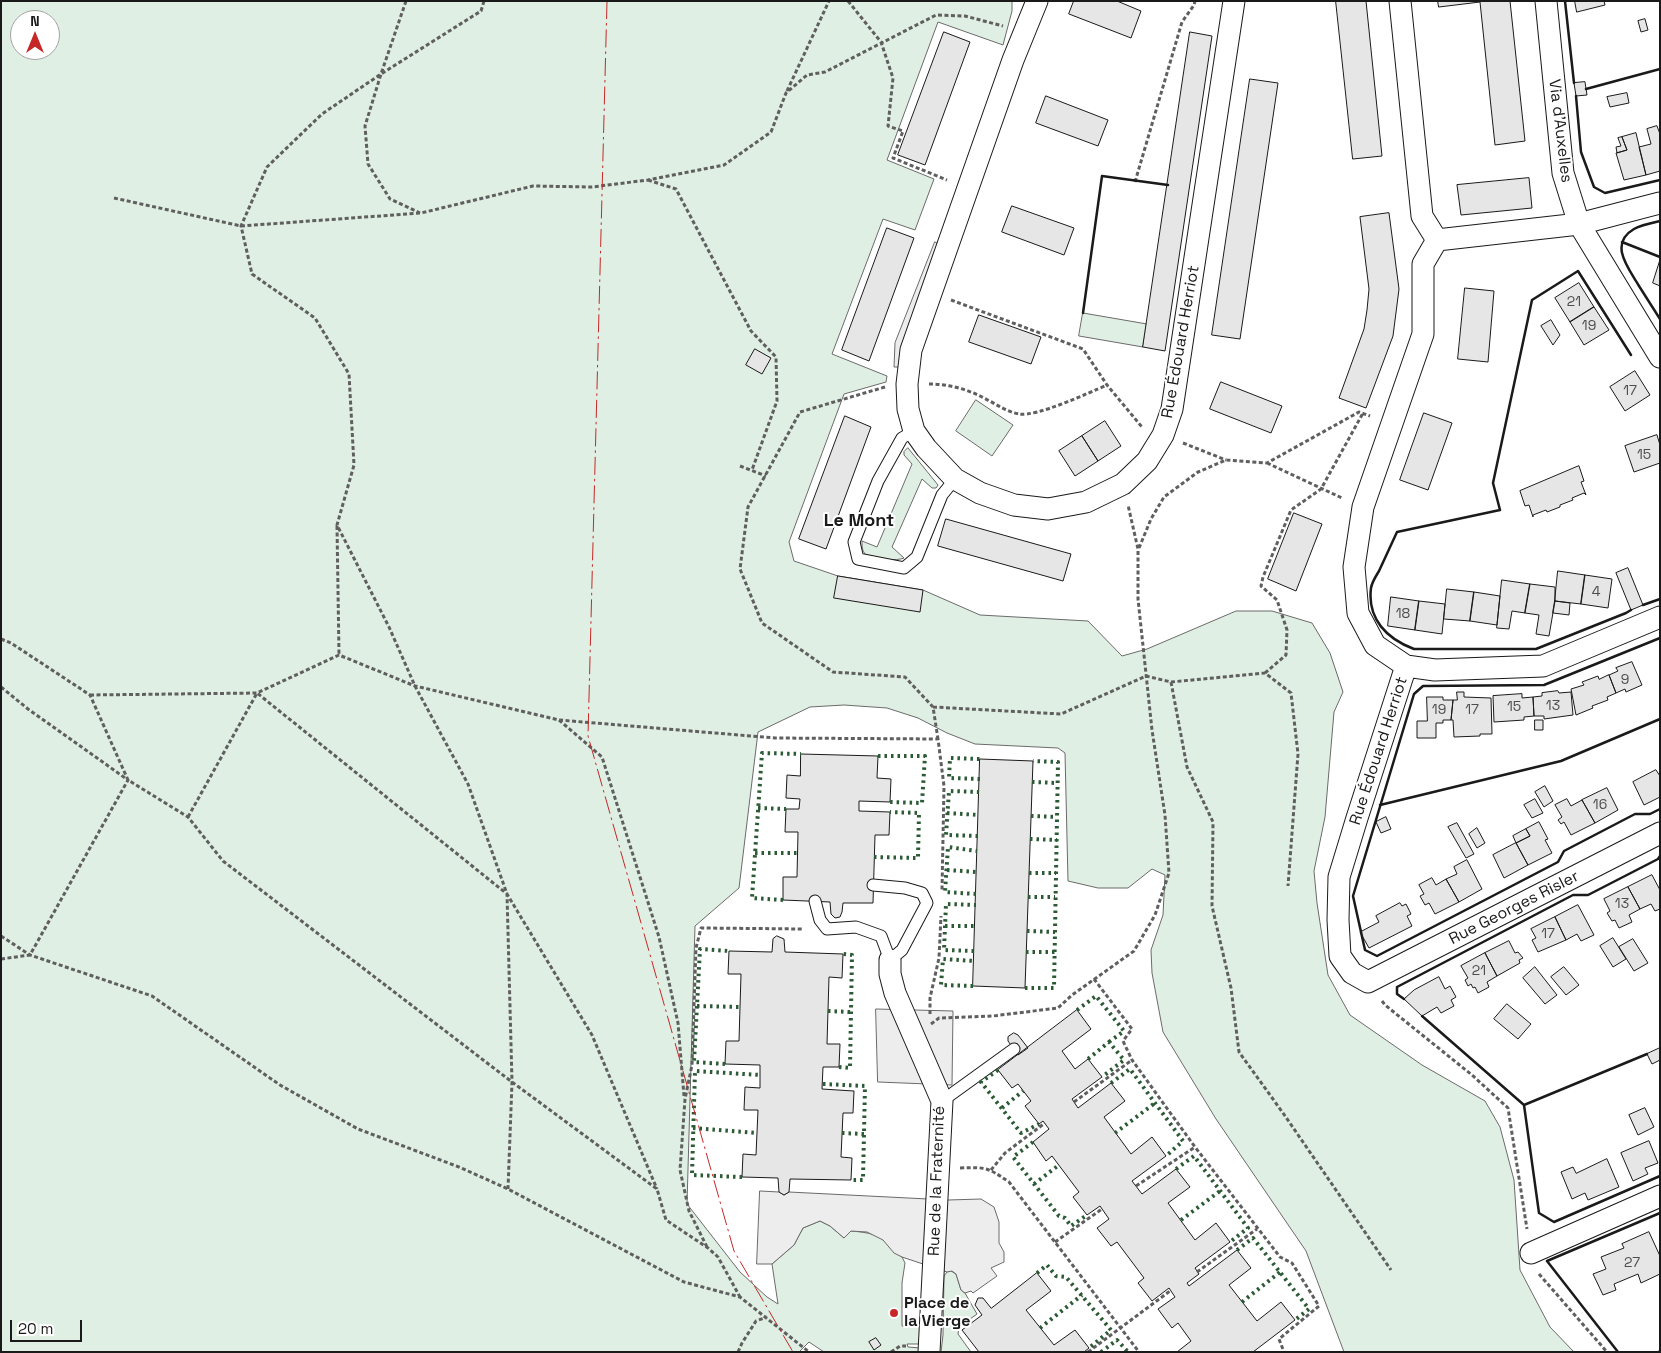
<!DOCTYPE html>
<html>
<head>
<meta charset="utf-8">
<style>
  body { margin:0 }
  #map { position:relative; width:1661px; height:1353px; overflow:hidden; background:#fff; font-family:"Space Grotesk",sans-serif }
  canvas { display:block }
  .frame { position:absolute; inset:0; border:2px solid #1a1a1a; pointer-events:none }
  .north { position:absolute; left:10px; top:10px; width:50px; height:50px; box-sizing:border-box; background:#fff; border:1px solid #a3a3a3; border-radius:50%; rotate:0deg; font-size:14px; font-weight:700; line-height:20px; text-align:center; color:#1a1a1a }
  .north::after { content:''; display:block; margin:auto; width:18px; height:22px; background:#c62828; clip-path:polygon(50% 0,100% 100%,50% 72%,0 100%) }
  .scale { position:absolute; left:10px; top:1320px; width:72px; height:22px; box-sizing:border-box; border:2px solid #1a1a1a; border-top:0; padding-left:6px; font-size:15px; line-height:18px; white-space:nowrap; color:#1a1a1a; -webkit-text-stroke:4px #fff; paint-order:stroke }
</style>
</head>
<body>
<div id="map">
<canvas width="1661" height="1353"></canvas>
<div class="frame"></div>
<div class="north">N</div>
<div class="scale">20 m</div>
</div>
<script>
const g = document.querySelector('canvas').getContext('2d');
g.lineJoin = 'round';
function fill(path, color) { g.fillStyle = color; g.fill(path, 'evenodd'); }
function trace(path, color, width, dash) { g.strokeStyle = color; g.lineWidth = width; g.lineCap = dash ? 'butt' : 'round'; g.setLineDash(dash || []); g.stroke(path); }
function write(font, color, halo, rows, align = 'center') {
  g.font = font + ' "Space Grotesk",sans-serif'; g.lineWidth = 4; g.setLineDash([]); g.textBaseline = 'middle'; g.strokeStyle = halo; g.fillStyle = color; for (const [text, x, y, turn = 0] of rows) {
    g.save(); g.translate(x, y); g.rotate((+turn || 0) * Math.PI / 180); g.textAlign = isNaN(turn) ? turn : align; if (halo) g.strokeText(text, 0, 0); g.fillText(text, 0, 0); g.restore();
  }
}
const green = new Path2D(`
  M1 1H1012V11L1003 45 938 22 887 160 934 179 915 230 883 219 832 354 887 376 886 382 844 394 789 542 794 561 838 576 923 590 980 615 1088 621 1122 656 1147 649 1236 611H1272L1312 623 1330 653 1343 692 1334 712 1325 817 1314 871 1317 903 1328 975 1350 1015 1422 1065 1485 1101 1500 1127 1514 1180 1520 1270 1550 1327 1574 1352H1344L1306 1251 1216 1119 1163 1032 1152 973 1151 950 1163 915 1165 875 1152 869 1128 888H1098L1068 881 1065 753 1058 748 975 744 947 733 918 718 887 708 844 705 810 707 758 732 739 888 695 926 687 1204 740 1272 767 1297 778 1304 772 1264 794 1245 803 1228 820 1221 830 1226 844 1238 851 1231C862 1232 875 1233 884 1240 891 1247 893 1252 902 1257L905 1263 902 1283V1326L921 1327 920 1344H907L908 1347 920 1348V1352H824L809 1342 799 1352H1ZM20 20H50V50H20Z
  M1083 313 1147 324 1143 347 1079 336Z
  M976 400 1013 425 992 456 956 431Z
  M908 448 938 485 936 488H932L922 479 892 547 904 558C898 561 874 560 868 556 862 553 862 547 862 541L877 547 912 464 904 455V452Z
  M951 1271 956 1274 961 1290 965 1293 977 1314 959 1327 958 1334 971 1352H941L943 1335 944 1276 947 1272Z`);
fill(green, '#e0efe3');
trace(green, '#6a6a6a', 1);
const parking = new Path2D(`
  M935 242 941 245 901 367H894L895 343Z
  M876 1009 953 1011 952 1085 878 1082Z
  M760 1191 779 1192 784 1195 789 1192 948 1200 981 1199 994 1207 999 1222V1243L1004 1252V1262L991 1268 997 1276 973 1293 971 1291 965 1293 961 1290 956 1274 952 1271 947 1272 902 1257 894 1253 883 1240 867 1232 851 1231 844 1238 830 1226 820 1221 803 1228 794 1245 772 1264H757Z`);
fill(parking, '#ededed');
trace(parking, '#6a6a6a', 1);
const building = new Path2D(`
  M1074 1H1117L1141 11 1131 38 1069 14Z
  M1336 1H1366L1382 156 1353 159Z
  M1438 1H1510L1525 141 1495 145 1480 2 1439 7Z
  M1575 1H1604L1605 5 1577 12Z
  M1645 19 1648 30 1641 32 1638 21Z
  M944 32 970 42 925 165 898 155Z
  M1190 32 1212 36 1165 351 1143 347Z
  M1250 79 1278 83 1240 339 1212 335Z
  M1585 82 1587 95 1576 96 1574 83Z
  M1627 93 1629 103 1610 107 1607 97Z
  M1046 96 1108 120 1098 146 1036 123Z
  M1657 126 1660 134V171L1646 175 1639 147 1651 144 1647 129Z
  M1636 133 1646 175 1624 180 1616 153 1627 150 1622 137Z
  M1622 137 1627 150 1617 153 1616 147 1621 146 1618 138Z
  M1529 178 1532 208 1461 215 1457 185Z
  M1012 206 1074 228 1064 255 1002 232Z
  M1389 213 1399 289 1393 336 1366 408 1339 398 1364 329 1367 310 1369 289 1360 217Z
  M887 228 914 238 869 361 842 350Z
  M1660 260V286L1653 283Z
  M1579 283 1594 307 1570 322 1555 298Z
  M1465 288 1494 291 1488 362 1458 359Z
  M1594 307 1609 330 1584 345 1570 322Z
  M979 315 1041 337 1031 364 969 342Z
  M1551 320 1560 335 1553 345 1541 326Z
  M755 349 771 358 762 374 746 365Z
  M1635 371 1650 395 1625 411 1610 387Z
  M1221 382 1282 406 1271 433 1210 409Z
  M1424 413 1452 423 1428 490 1400 480Z
  M845 416 871 427 826 549 799 539Z
  M1105 421 1121 446 1098 461 1082 436Z
  M1657 435 1660 445V463L1634 472 1625 446Z
  M1082 436 1098 461 1075 476 1059 451Z
  M1579 466 1584 481 1581 482 1586 495 1584 493 1572 498 1573 500 1560 505V507L1547 512 1546 510 1533 515V517L1529 505 1525 506 1520 491Z
  M1294 513 1322 524 1296 591 1268 579Z
  M946 519 1071 554 1063 581 938 546Z
  M1628 568 1643 605 1631 610 1616 573Z
  M1558 571 1585 575 1581 604 1555 601Z
  M1585 575 1612 579 1608 608 1581 604Z
  M838 576 923 590 920 612 834 598Z
  M1502 580 1530 584 1525 613 1512 611 1509 629 1497 628Z
  M1530 584 1555 587V601L1549 636 1536 634 1539 615 1525 613Z
  M1447 589 1474 592 1470 621 1444 619Z
  M1474 592 1500 596 1497 625 1470 621Z
  M1391 597 1419 601 1415 630 1388 626Z
  M1419 601 1445 604 1442 634 1415 630Z
  M1555 601 1570 603 1569 615 1553 613Z
  M1632 662 1642 685 1626 692 1625 689 1616 693 1609 675 1618 671 1616 668Z
  M1609 675 1616 693 1607 697 1608 700 1592 706 1593 708 1576 715 1571 689 1584 685 1582 682 1598 676 1599 679Z
  M1558 691 1559 693 1571 692 1573 715 1544 719V716H1534L1533 697 1542 696V693Z
  M1457 692H1464V697L1491 698 1492 734H1480V736L1454 737 1453 720H1451L1453 700H1457Z
  M1522 694V698L1533 697 1534 716 1524 717V720L1494 722 1493 696Z
  M1427 697H1443V700H1453L1451 720H1443V723H1436V738H1417V721H1427Z
  M1535 720H1543V730H1535Z
  M801 754 878 756 877 778 891 779 890 802 859 801V811L890 812 889 835H875L873 903H843L842 912 840 917 835 918 831 914 830 902 783 900V877H797L798 832H785L786 809H799L800 799 786 798 787 775 800 776Z
  M980 759 1033 761 1025 988 973 986Z
  M1656 770 1660 776V797L1644 805 1633 782Z
  M1545 786 1553 801 1544 807 1535 792Z
  M1607 788 1618 810 1595 823 1582 800Z
  M1535 799 1543 813 1532 818 1524 805Z
  M1567 799 1571 806 1582 800 1595 823 1571 835 1564 822 1561 824 1558 820 1562 817 1555 805Z
  M1386 817 1391 829 1381 833 1376 822Z
  M1539 822 1548 839 1545 840 1552 853 1528 865 1516 843 1530 836 1526 829Z
  M1457 823 1474 854 1466 858 1448 827Z
  M1477 828 1485 843 1477 848 1469 834Z
  M1526 829 1530 836 1516 843 1513 836Z
  M1516 843 1528 865 1504 878 1493 855Z
  M1467 860 1482 889 1459 902 1446 879 1457 874 1454 867Z
  M1652 875 1660 890V909L1655 911 1651 904 1640 909 1628 887Z
  M1432 878 1436 885 1446 879 1459 902 1435 914 1429 903 1425 905 1420 896 1424 894 1419 885Z
  M1628 887 1640 909 1629 915 1632 922 1619 928 1615 920 1612 921 1607 913 1610 911 1604 899Z
  M1400 903 1402 906 1406 904 1411 914 1407 916 1412 926 1369 948 1360 932 1379 922 1376 916Z
  M1578 905 1594 935 1581 941 1577 934 1566 940 1555 917Z
  M1555 917 1566 940 1538 952 1532 940 1536 938 1531 929Z
  M777 936 784 939 785 952 843 954 842 978 829 977 827 1044H840L839 1067H823L822 1089 854 1091 853 1113H843L841 1157 852 1158 851 1180 790 1179 789 1192 784 1195 779 1192 778 1178 742 1177 743 1154 756 1155 758 1110H744L745 1087 760 1088V1065L725 1064 726 1041H739L740 1007 741 974H728L729 951 772 952 773 939Z
  M1613 938 1626 959 1613 967 1600 946Z
  M1633 939 1648 963 1634 971 1619 947Z
  M1509 941 1515 953 1518 952 1523 958 1519 960 1520 963 1497 976 1485 953Z
  M1485 953 1497 976 1487 982 1489 987 1478 993 1475 987 1473 988 1471 984 1468 986 1465 980 1468 978 1461 966Z
  M1535 967 1557 995 1545 1004 1523 978Z
  M1564 967 1579 985 1566 995 1551 977Z
  M1439 977 1445 989 1450 986 1456 997 1451 1000 1454 1006 1441 1013 1437 1007 1422 1016 1404 999 1414 990Z
  M1507 1004 1531 1024 1518 1039 1494 1019Z
  M1077 1010 1091 1029 1062 1051 1075 1069 1088 1059 1102 1077 1072 1099 1078 1108 1111 1083 1125 1101 1104 1117 1131 1154 1152 1137 1166 1156 1132 1181 1142 1194 1176 1169 1190 1187 1168 1203 1195 1240 1216 1223 1230 1242 1195 1268 1199 1274 1187 1283 1189 1286 1237 1250 1251 1268 1229 1285 1257 1321 1281 1302 1295 1320 1253 1352H1177L1191 1341 1178 1323 1172 1328 1158 1309 1175 1297 1169 1288 1152 1301 1138 1283 1144 1278 1117 1242 1111 1246 1097 1228 1109 1219 1100 1206 1087 1215 1073 1197 1079 1192 1052 1156 1046 1161 1033 1142 1049 1129 1043 1121 1039 1124 1025 1106 1031 1101 1018 1084 1012 1088 998 1070Z
  M1014 1033 1018 1035 1028 1048 1018 1055 1008 1041V1037Z
  M1660 1048V1060L1652 1064 1647 1054Z
  M1645 1108 1654 1127 1638 1135 1629 1115Z
  M1649 1141 1658 1163 1645 1168 1648 1174 1633 1181 1621 1153Z
  M1607 1159 1619 1187 1588 1200 1585 1193 1572 1199 1561 1172 1573 1167 1576 1173Z
  M1649 1232 1660 1256V1274L1641 1283 1638 1274 1614 1284 1616 1290 1603 1295 1593 1274 1606 1269 1601 1257 1624 1248 1622 1244Z
  M1037 1273 1051 1291 1026 1310 1054 1345 1075 1330 1089 1348 1084 1352H979L962 1330 982 1315 975 1305 978 1298H983L991 1308Z
  M876 1338 881 1345 874 1350 869 1342Z`);
fill(building, '#e6e6e6');
trace(building, '#1a1a1a', 1);
const lane = new Path2D(`
  M914 431 902 438 878 481 854 542 858 559 904 568 917 557 942 495 955 479
  M815 901 820 920 827 929 856 927 881 936 890 960 902 950 927 903 922 893 905 888 873 885
  M942 1101 1014 1049`);
const street = new Path2D(`
  M1037 1 1013 60 911 350 907 384 908 409 914 431 926 448 955 479 980 493 1014 505 1048 509 1086 502 1123 484 1147 461 1163 435 1172 409 1234 1
  M1400 1 1422 216 1437 240
  M1546 1 1563 173 1579 224 1660 357
  M1437 240 1423 264V334L1363 507 1354 567 1358 613 1375 645 1406 666 1435 670 1543 666 1660 617
  M1437 240 1579 224 1660 203
  M1406 666 1357 818 1339 877 1338 920 1340 956 1352 973 1368 982 1660 833
  M890 960V974L895 993 942 1101 929 1352
  M1531 1253 1660 1196`);
trace(lane, '#1a1a1a', 13);
trace(street, '#1a1a1a', 23);
trace(new Path2D(`
  M406 1 381 74 365 126 368 164 390 199 420 213
  M484 1 481 11 381 74 322 114 267 167 241 226 252 274 315 318 349 374 354 465 337 525 389 627 415 686 468 784 507 894 592 1035 657 1189
  M848 1 881 42 893 78 888 126 903 131 893 158 947 180
  M787 91 829 1
  M648 180 676 189 751 331 776 357 777 401 752 470
  M1135 182 1182 22 1194 5 1195 1
  M114 198 241 226 421 213 533 186 592 187 648 180 724 165 771 132 786 93 807 75 825 72 936 15 965 16 1003 26
  M951 300 1083 349 1107 385 1142 427
  M929 384C948 384 967 389 984 398 996 404 1007 412 1019 414 1037 417 1088 393 1107 385
  M885 387 800 412 748 507 740 569 762 623 833 672 905 677 933 707 938 739
  M1183 443 1226 460
  M1267 463 1342 498
  M740 466 766 476
  M337 526 339 655
  M1139 548 1151 519 1164 497 1198 472 1226 460 1267 463 1359 412 1370 416
  M1 639 11 643 90 695 128 780 188 817 223 861 512 1082 657 1189 666 1220 708 1248 718 1257 740 1297
  M1265 673 1286 655 1287 630 1277 600 1261 586 1263 577 1291 510 1321 489 1363 413
  M1171 682 1265 673 1291 693 1298 754 1288 886
  M1 687 28 709 128 780 30 955
  M90 695 257 693 339 655 415 686 559 720 775 738 938 739 944 786 942 890
  M933 707 1061 714 1146 676 1171 682 1187 767 1213 822 1212 906 1231 988 1239 1052 1283 1113 1391 1270
  M559 720 602 757 659 937 678 1023 684 1096
  M188 817 257 693 507 894 512 1082 508 1189
  M1 936 30 955 152 996 280 1085 358 1129 459 1167 508 1189 684 1282 740 1297 809 1352
  M1 959 30 955
  M1094 979 1132 1029 1123 1041 1132 1060 1195 1147 1280 1257 1292 1263 1319 1306 1279 1339 1284 1352
  M1382 1001 1385 1005 1472 1075 1508 1108 1527 1229
  M930 1014V998L939 958 941 916
  M931 1024 939 1018 993 1016 1058 1008 1072 995 1134 951 1155 915 1169 873 1165 815 1152 730 1138 599V549L1128 505
  M1074 1102 1132 1060
  M960 1168C986 1167 987 1167 1009 1182L1139 1352
  M991 1170 1005 1153 1045 1123
  M1136 1186 1195 1147
  M1055 1242 1102 1209
  M707 1247 689 1211 680 1170 685 1099 692 1065 696 948 701 928 804 929
  M1197 1272 1257 1229
  M1539 1274 1607 1352
  M738 1352 742 1343 756 1321 767 1317
  M891 1352 900 1346H906
  M1088 1352 1170 1291`), '#5f5f5f', 3, [4, 2.5]);
trace(lane, '#fff', 11);
trace(street, '#fff', 21);
trace(new Path2D(`
  M878 756H925L922 803 890 802
  M980 779 949 778 950 758 980 759
  M1032 782 1057 783
  M758 808 786 809
  M947 813 979 815
  M1031 816 1057 817
  M978 836 946 835 949 791 979 792
  M1030 839 1057 840
  M755 853H798
  M874 857 918 858 919 813 890 812
  M947 870 977 872
  M1029 873H1056
  M976 894 945 892 948 847 977 851
  M1028 897H1055
  M783 900 752 898 762 753 801 754
  M945 926H975
  M1027 931 1055 932
  M974 951 944 950 946 904 976 905
  M1026 952H1055
  M973 986 941 985 943 959 974 961
  M1025 988H1054L1058 762 1033 761
  M697 1006 740 1007
  M1077 1010 1096 996 1124 1031 1109 1042
  M828 1011 850 1012
  M1088 1059 1109 1042 1124 1060 1102 1077
  M725 1064 694 1062 700 949 729 951
  M839 1067 850 1068 852 955 843 954
  M998 1070 981 1082 1021 1133 1039 1124
  M1111 1083 1130 1069 1183 1141 1166 1156
  M823 1084 865 1086 863 1180H851
  M1002 1108 1023 1091
  M693 1128 757 1133
  M842 1133 864 1134
  M1115 1133 1155 1103
  M1033 1142 1013 1157 1059 1216 1065 1218 1071 1226 1087 1215
  M1176 1169 1194 1156 1248 1228 1230 1242
  M742 1177 692 1175 695 1071 760 1075
  M1034 1184 1059 1165
  M1181 1220 1220 1191
  M1237 1250 1253 1238 1309 1309 1295 1320
  M1037 1273 1047 1265 1056 1276 1066 1277 1111 1330 1089 1348
  M1242 1302 1280 1272
  M1040 1328 1082 1295
  M1101 1352 1117 1340 1128 1352`), '#2b5a34', 4, [2.5, 4]);
trace(new Path2D(`
  M1565 1 1574 83
  M1586 89 1660 69
  M1576 96 1581 152 1594 187 1605 193 1660 180
  M1660 221C1651 223 1641 225 1634 229 1608 244 1629 269 1639 286 1646 297 1653 308 1660 319
  M1622 242 1660 257
  M1083 313 1102 176 1168 185
  M1631 355 1578 271 1532 300 1493 483 1500 510 1397 532C1391 545 1385 558 1379 571 1376 576 1372 582 1371 588 1367 619 1387 639 1414 649H1536L1626 613 1631 610
  M1643 605 1660 599
  M1660 638 1544 685 1423 686 1414 694 1353 896 1365 950 1377 956 1558 862 1564 851 1635 814H1650L1660 809
  M1380 805 1561 761 1660 719
  M1404 999 1397 994V987L1573 895H1588L1658 859 1660 856
  M1422 1016 1524 1105
  M1647 1054 1524 1105 1539 1213 1554 1222 1660 1176
  M1618 1352 1547 1261 1660 1213
  M1659 1352 1660 1351`), '#1a1a1a', 2.5);
trace(new Path2D(`
  M607 1 588 736 734 1251 793 1352`), '#c62828', 1, [18, 4, 2.5, 4]);
for (const [x, y, r, color] of [
  [894,1313,5,"#c62828"]
]) { const dot = new Path2D(); dot.arc(x, y, r, 0, 2 * Math.PI); g.fillStyle = color; g.fill(dot); trace(dot, '#fff', 2); }
write('14px', '#4d4d4d', null, [
  ["21",1574,302],
  ["19",1589,326],
  ["17",1630,391],
  ["15",1644,455],
  ["4",1596,592],
  ["18",1403,614],
  ["9",1625,680],
  ["13",1553,706],
  ["15",1514,707],
  ["19",1439,710],
  ["17",1472,710],
  ["16",1600,805],
  ["13",1622,904],
  ["17",1548,934],
  ["21",1479,971],
  ["27",1632,1263]
]);
write('16px', '#1a1a1a', '#fff', [
  ["Via d'Auxelles",1560,131,83],
  ["Rue Édouard Herriot",1181,342,-80],
  ["Rue Édouard Herriot",1379,751,-72],
  ["Rue Georges Risler",1514,908,-27],
  ["Rue de la Fraternité",937,1181,-88]
]);
write('bold 16px', '#1a1a1a', '#fff', [
  ["Place de",904,1304],
  ["la Vierge",904,1322]
], 'left');
write('bold 18px', '#1a1a1a', '#fff', [
  ["Le Mont",859,521]
]);
</script>
</body>
</html>
